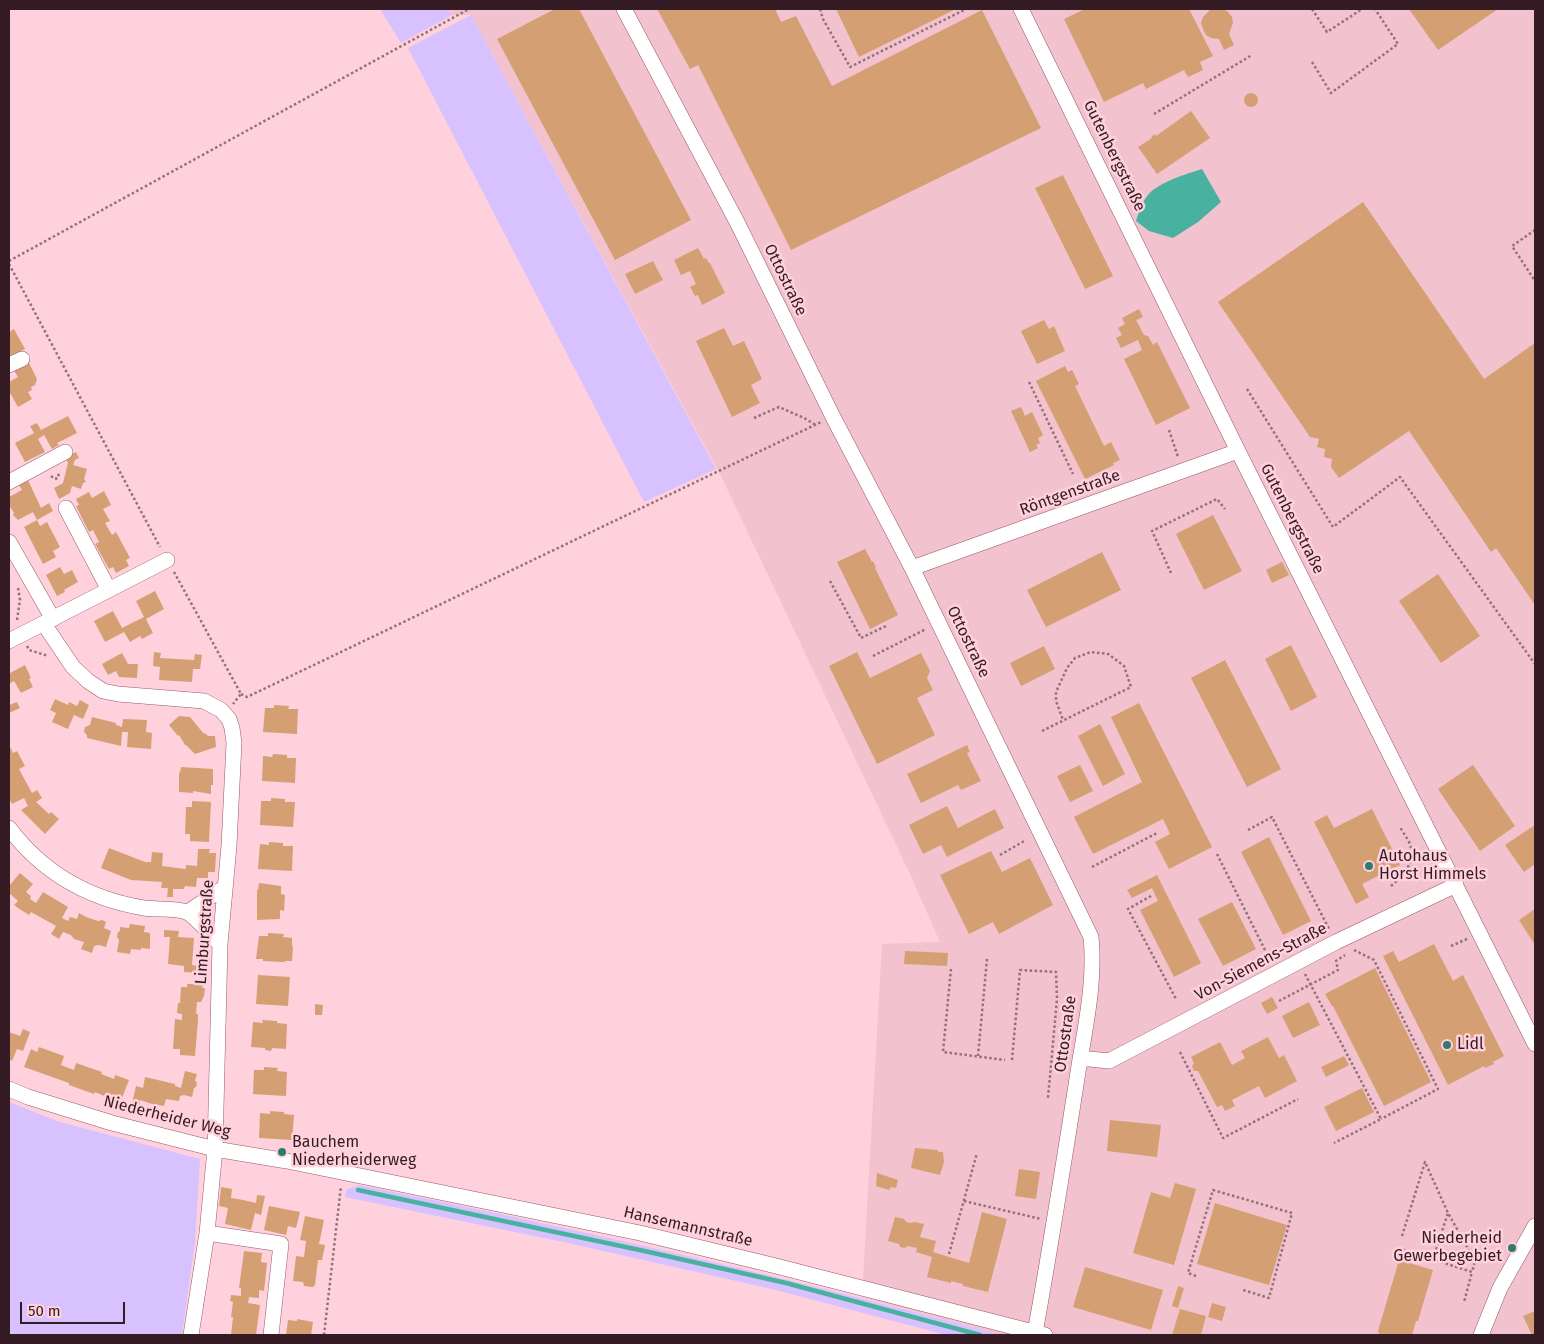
<!DOCTYPE html>
<html>
<head>
<meta charset="utf-8">
<style>
  body { margin:0 }
  #map { position:relative; width:1544px; height:1344px; overflow:hidden; background:#fed1dc; font-family:"Fira Sans",sans-serif }
  canvas { display:block }
  .frame { position:absolute; inset:0; border:10px solid #351b23; pointer-events:none }
  .scale { position:absolute; left:20px; top:1302px; width:105px; height:22px; box-sizing:border-box; border:2px solid #351b23; border-top:0; padding-left:6px; font-size:15px; line-height:18px; white-space:nowrap; color:#351b23; -webkit-text-stroke:4px #fed1dc; paint-order:stroke }
</style>
</head>
<body>
<div id="map">
<canvas width="1544" height="1344"></canvas>
<div class="frame"></div>
<div class="scale">50 m</div>
</div>
<script>
const g = document.querySelector('canvas').getContext('2d');
g.lineJoin = 'round';
function fill(path, color) { g.fillStyle = color; g.fill(path, 'evenodd'); }
function trace(path, color, width, dash) { g.strokeStyle = color; g.lineWidth = width; g.lineCap = dash ? 'butt' : 'round'; g.setLineDash(dash || []); g.stroke(path); }
function write(font, color, halo, rows, align = 'center') {
  g.font = font + ' "Fira Sans",sans-serif'; g.lineWidth = 5; g.setLineDash([]); g.textBaseline = 'middle'; g.strokeStyle = halo; g.fillStyle = color; for (const [text, x, y, turn = 0] of rows) {
    g.save(); g.translate(x, y); g.rotate((+turn || 0) * Math.PI / 180); g.textAlign = isNaN(turn) ? turn : align; if (halo) g.strokeText(text, 0, 0); g.fillText(text, 0, 0); g.restore();
  }
}
fill(new Path2D(`
  M447 9H1535V1335H1002L862 1297 882 944 940 942 910 874 721 476 471 15H452Z`), '#f2c2ce');
fill(new Path2D(`
  M380 9H447L452 15 401 43Z
  M471 15 716 469 644 502 408 48Z
  M9 1102 60 1122 200 1159 195 1242 182 1335H9Z
  M359 1185C575 1228 790 1278 1002 1335H946L776 1290 568 1243 345 1197 346 1190Z`), '#d7c1fe');
fill(new Path2D(`
  M1202 169 1221 202 1198 222 1173 238 1149 231 1136 221C1139 212 1142 202 1148 195 1159 182 1186 174 1202 169Z`), '#49b1a0');
trace(new Path2D(`
  M358 1190 649 1252 786 1283 980 1335`), '#49b1a0', 4.5);
fill(new Path2D(`
  M555 9H579L691 220 615 260 497 39Z
  M657 9H775L781 22 796 16 832 86 982 10 1041 128 791 250 698 65 690 69Z
  M836 9H956L859 57Z
  M1085 9H1189L1213 56 1200 62 1203 70 1188 77 1184 70 1146 89 1143 83 1104 102 1064 19Z
  M1211 9H1223L1228 12 1232 17 1233 23 1229 34 1234 45 1224 50 1219 39 1211 38 1206 35 1203 29 1201 23 1203 17Z
  M1409 9H1498L1438 50Z
  M1244 100a7 7 0 1 1 14 0a7 7 0 1 1-14 0Z
  M1191 111 1210 138 1157 174 1138 147 1152 138 1151 137 1155 134 1156 136Z
  M1063 175 1113 276 1085 289 1035 188Z
  M1363 202 1484 379 1535 343V605L1496 548 1491 552 1409 431 1339 478 1331 467 1332 459 1324 457 1325 449 1317 447 1319 439 1310 437 1218 302Z
  M698 248 704 259 706 258 709 263H710L725 293 702 305 698 295 695 296 690 287 696 284 690 271 681 275 674 260Z
  M653 261 663 280 635 294 625 274Z
  M1139 309 1143 317 1136 320 1144 335 1148 336 1153 345 1157 342 1190 408 1156 425 1124 359 1142 350 1138 340 1121 348 1116 338 1122 335 1118 328 1125 324 1122 318Z
  M1044 320 1049 329 1054 326 1065 351 1037 364 1021 331Z
  M724 328 733 346 744 341 762 379 751 385 760 403 732 417 696 341Z
  M14 329 25 349 9 358V332Z
  M28 361 37 379 35 385 31 387 32 390 28 392 32 399 18 407 9 391V382L18 377 13 369Z
  M1065 366 1068 372 1072 370 1079 384 1075 386 1104 446 1111 442 1120 460 1113 463 1114 465 1085 479 1036 381Z
  M1021 407 1025 416 1032 412 1043 435 1038 438 1040 443 1036 445 1038 448 1030 452 1011 411Z
  M68 416 77 433 57 443 59 445 52 449 44 435 38 439 45 452 25 462 15 443 34 433 30 426 37 423 41 430Z
  M76 452 79 458 75 460 73 465 87 469 84 479 86 482 83 483 81 489 72 486 70 493 59 499 54 488 63 483 68 463 65 457Z
  M28 480 41 508 49 503 53 511 37 520 33 512 18 520 13 515 14 513 9 505V497L22 490 19 485Z
  M104 491 111 505 103 509 110 521 105 523 112 535 116 532 130 558 126 560 129 566 116 573 113 567 109 569 95 544 99 542 93 530 89 532 76 506 79 505 76 499 89 492 92 498Z
  M1213 515 1242 571 1204 590 1176 534Z
  M37 520 40 526 47 522 60 547 53 551 56 557 43 564 24 527Z
  M865 549 872 562 873 561 876 567 875 568 898 615 870 629 837 562Z
  M1102 552 1121 590 1046 627 1027 590Z
  M1282 562 1289 575 1272 583 1266 570Z
  M60 567 64 574 72 570 78 582 64 590 65 592 57 596 46 575Z
  M1438 574 1480 636 1441 663 1399 601Z
  M155 591 164 609 146 619 153 633 142 639 140 636 130 642 124 632 105 642 94 621 113 611 122 628 144 617 136 601Z
  M1291 645 1317 697 1291 711 1265 659Z
  M1044 646 1055 669 1021 686 1010 663Z
  M154 652 161 653 160 658 194 660 195 654 202 655 200 669H193L192 682 159 680 160 667 153 666Z
  M857 652 870 678 921 653 930 671 927 678 933 690 917 698 935 735 877 764 829 666Z
  M122 653 128 664H138L137 678 119 677 116 671 108 675 102 664Z
  M1225 660 1281 769 1247 787 1191 678Z
  M25 665 31 678 29 679 33 687 21 693 14 681 9 684V670L10 673Z
  M55 699 68 705 69 702 77 706 80 700 89 705 83 719 74 715 68 729 52 722 56 713 50 710Z
  M17 702 20 708 9 713V705Z
  M1139 703 1212 847 1169 869 1155 842 1170 834 1163 819 1093 854 1074 817 1142 782 1111 717Z
  M274 705 289 706 288 709H298L297 734 263 732 265 708H274Z
  M179 716 190 717 204 734 205 733 208 736H215L216 747 195 754 186 745H185L179 735 178 736 169 725Z
  M92 717 116 723V725L122 727 123 719 147 720 146 732 152 733 151 749 127 747 128 732H122L121 746 87 738V735L84 732 85 727 90 725Z
  M1100 724 1125 774 1103 786 1078 736Z
  M9 745 13 753 17 751 25 766 19 769 32 793 37 790 42 798 36 802 49 814 51 812 59 819 45 834 21 810 28 806 24 798 12 804 9 798Z
  M967 745 970 752 967 753 981 781 961 790 958 785 921 803 907 774Z
  M273 754 287 755V758H296L295 783 262 781 263 756 272 757Z
  M1080 765 1093 791 1070 802 1057 776Z
  M1473 765 1515 826 1480 851 1438 789Z
  M181 767 213 769V785H211V794L193 791V793L179 792V772L180 773Z
  M271 798 285 799V802H295L293 827 260 825 261 801H271Z
  M192 801 211 802 209 842 190 841V834H185L186 807H192Z
  M947 806 958 828 995 809 1004 828 947 857 941 845 923 854 909 825Z
  M1372 809 1400 865 1362 884 1369 897 1356 904 1314 822 1327 815 1334 828Z
  M1535 825V864L1524 872 1505 845Z
  M1269 837 1311 921 1283 935 1241 852Z
  M269 842 283 843V846H293L292 871 258 869 260 844 269 845Z
  M109 848 145 862H151L152 852 163 853 162 866 186 869V865L197 866 198 849H210L209 853H216L215 872H208V878H197L196 887 185 886 184 889H173V897H167L168 889 167 888H161L162 882 131 880 101 868Z
  M991 851 1002 872 1030 858 1053 905 999 934 993 922 969 934 940 875Z
  M20 873 33 884 26 892 31 896 30 899 36 903 43 892 68 907 62 918 68 921 70 917 77 919 79 913 86 917 98 921 102 920 106 922 104 928 111 931 106 947 99 945 94 946 92 953 81 949 84 942 74 939 71 935 63 932 59 939 51 934 56 926 31 912 29 915 21 910 14 905 18 901 9 893V886Z
  M1157 875 1201 963 1174 977 1140 910 1158 901 1152 888 1132 898 1127 890Z
  M259 883 281 886V894L285 895 284 911 280 910V919L257 920V890H258Z
  M1232 902 1256 949 1223 966 1198 919Z
  M1535 909V945L1519 920Z
  M130 924 145 926 144 932 150 933V949L141 948V950L131 949 130 954 117 952 119 940 117 937 118 932 120 931V927L129 928Z
  M164 930 179 931 178 937 194 938 192 965 198 966V973L184 972V966L168 964 170 937H164Z
  M268 933 284 934 283 937 292 938V946L293 947 292 961H285V962H282L263 961V959H256L259 936H268Z
  M1434 944 1453 981 1463 975 1504 1056 1493 1062 1494 1064 1485 1068 1484 1066 1448 1085 1383 956 1393 951 1399 962Z
  M905 951 948 953 947 966 904 964Z
  M1375 968 1431 1082 1384 1106 1333 1006H1332L1325 994Z
  M258 975 290 977 288 1006 256 1004Z
  M187 984H203L202 988H205L204 996 201 1002H197L196 1014H198V1021L195 1056 180 1055V1049H173L175 1019 182 1020V1014L177 1013 178 1003H180L181 987H187Z
  M1272 997 1278 1008 1267 1014 1261 1003Z
  M1309 1002 1320 1025 1293 1038 1282 1016Z
  M315 1004 323 1005 322 1015H315Z
  M262 1020 277 1021V1023L287 1024 286 1049 272 1048 271 1051 265 1050V1048L251 1047 253 1022 263 1023Z
  M23 1029 30 1032 23 1051 17 1049 12 1061 9 1059V1032L20 1036Z
  M1268 1037 1279 1058 1284 1055 1297 1081 1265 1098 1259 1086 1232 1100 1235 1106 1225 1111 1222 1105 1217 1107 1198 1071H1194L1192 1066 1194 1063 1191 1057 1220 1042 1232 1065 1245 1058 1241 1051Z
  M39 1047 64 1056 61 1065 74 1070 76 1063 102 1072 101 1074 114 1079 115 1075 129 1080 120 1103 95 1092 94 1094 69 1085V1083L24 1067 31 1049 37 1052Z
  M1344 1056 1349 1065 1326 1077 1321 1067Z
  M264 1067 278 1068 277 1071 287 1072 286 1096 253 1094 254 1070H264Z
  M185 1071 197 1074 195 1081 197 1082 196 1087 194 1088 192 1097 184 1095 180 1096 179 1101 166 1099 164 1106 152 1104 140 1100 139 1106 132 1104 136 1086 143 1088 145 1077 175 1084V1086L181 1088Z
  M1362 1088 1374 1112 1336 1131 1324 1107Z
  M270 1111 284 1112V1114L294 1115 292 1140 259 1138 260 1113 270 1114Z
  M1110 1120 1161 1125 1157 1157 1107 1151Z
  M915 1148 938 1150V1152H943L944 1162 940 1175 911 1168Z
  M1019 1169 1040 1172 1036 1199 1015 1196Z
  M877 1173 898 1180 896 1188 891 1187 889 1190 876 1186Z
  M1175 1183 1196 1189 1174 1265 1133 1253 1151 1192 1170 1198Z
  M221 1187 232 1189 231 1198 243 1200 256 1203 257 1195 265 1196 261 1215 255 1213 251 1230 225 1224 228 1208 219 1206Z
  M1215 1203 1287 1225 1269 1285 1197 1264Z
  M269 1206 300 1212 296 1228 288 1226 286 1235 264 1230Z
  M982 1212 1007 1219 988 1292 963 1286V1284L951 1281V1283L927 1277 932 1257 916 1252 917 1248 907 1246 905 1248 900 1247 899 1244 888 1241 895 1217 904 1219 906 1222 911 1223 914 1222 924 1224 920 1237 936 1241 933 1252 969 1263Z
  M305 1216 324 1220 319 1244 325 1245 322 1260H318L315 1285 313 1287 304 1286 303 1282 293 1281 296 1256 304 1257 306 1241 300 1240Z
  M244 1251 262 1253 261 1262 267 1263 264 1291 259 1290V1298L249 1297 248 1303 260 1305 256 1335H231L233 1317H231L233 1302 230 1301 231 1295 241 1296V1288H239Z
  M1399 1260 1433 1270 1418 1321H1416L1412 1335H1380L1378 1331Z
  M1085 1267 1163 1290 1151 1330 1073 1307Z
  M1178 1286 1184 1288 1178 1308 1172 1306Z
  M1212 1303 1226 1307 1222 1321 1208 1317Z
  M1180 1309 1206 1316 1201 1335H1172Z
  M1535 1311V1335H1532L1523 1316Z
  M297 1319 313 1322 311 1335H286L288 1320 297 1321Z`), '#d4a073');
const street = new Path2D(`
  M624 9 738 224 833 417 912 568 1091 937C1096 986 1083 1036 1076 1085 1063 1167 1050 1250 1035 1333
  M1021 9 1238 451 1535 1044
  M9 365 22 359
  M9 482 65 452
  M66 508 109 590
  M9 542 53 619
  M912 568 1238 451
  M44 624 73 667 88 681 103 691 118 694 204 701 221 710 229 719 232 728 234 743 229 846 220 944 215 1149 207 1233 191 1335
  M9 641 167 560
  M9 828C43 873 89 899 144 908 157 910 174 908 186 912 193 914 213 937 220 944
  M188 912 225 887
  M1080 1058 1109 1061 1336 942 1456 885
  M9 1089 28 1097 112 1123 215 1149 287 1161 640 1233 776 1266 1045 1335
  M207 1233 281 1244 271 1335
  M1481 1335 1500 1288 1535 1226`);
trace(street, '#97586b', 16);
trace(new Path2D(`
  M820 9 823 19 850 67 966 9
  M1312 9 1327 32 1362 9
  M1312 62 1331 93 1398 44 1375 9
  M1154 114 1252 55
  M1535 230 1512 246 1535 281
  M9 261 469 9
  M9 264 160 547
  M1029 382 1073 474
  M1247 389 1333 527 1400 477 1535 664
  M754 418 779 407 804 418 816 425
  M1169 430 1178 457
  M51 476 55 479 58 478 59 472
  M174 572 241 694 233 704
  M1171 573 1152 531 1217 499 1225 509
  M830 581 861 638 888 625
  M17 620 20 600 18 588
  M27 646 29 650 48 656
  M873 656 926 629
  M241 694 247 697 821 422
  M1042 731 1131 687 1124 666 1108 654 1091 652 1075 658 1067 668 1056 692V701L1063 720
  M1248 830 1272 817 1329 929
  M1217 854 1267 954
  M1000 855 1026 840
  M1092 867 1157 833
  M1391 886C1402 877 1414 865 1411 848 1410 841 1403 833 1400 827
  M1151 896 1128 909 1176 999
  M1451 946 1467 939
  M1354 950 1374 960 1438 1089 1381 1119
  M951 969 943 1052 1005 1060
  M1305 974 1381 1119 1334 1143
  M1279 1001 1338 970 1336 961 1345 955
  M1180 1052 1223 1138 1298 1099
  M978 1056 987 959
  M1012 1060 1020 970 1056 972 1057 999 1048 1098
  M964 1201 1041 1219
  M1402 1236 1425 1162 1448 1213
  M1398 1248 1472 1272 1464 1302
  M949 1254 977 1153
  M1433 1259 1448 1213 1475 1261 1472 1272
  M1196 1276 1188 1273 1213 1190 1292 1213 1269 1298 1243 1290
  M324 1335 341 1186`), '#93717a', 2.5, [2.5, 2.5]);
trace(street, '#fff', 15);
for (const [x, y, r, color] of [
  [1369,866,5,"#34796d"],
  [1447,1045,5,"#34796d"],
  [282,1152,5,"#34796d"],
  [1512,1248,5,"#34796d"]
]) { const dot = new Path2D(); dot.arc(x, y, r, 0, 2 * Math.PI); g.fillStyle = color; g.fill(dot); trace(dot, '#fed1dc', 2); }
write('16px', '#351b23', '#fed1dc', [
  ["Gutenbergstraße",1114,156,64],
  ["Ottostraße",785,280,64],
  ["Röntgenstraße",1070,493,-20],
  ["Gutenbergstraße",1292,519,63],
  ["Ottostraße",968,642,64],
  ["Limburgstraße",205,932,-86],
  ["Von-Siemens-Straße",1261,962,-28],
  ["Ottostraße",1066,1034,-82],
  ["Niederheider Weg",167,1117,14],
  ["Hansemannstraße",688,1227,13]
]);
write('16px', '#351b23', '#fed1dc', [
  ["Autohaus",1379,857],
  ["Horst Himmels",1379,875],
  ["Lidl",1457,1045],
  ["Bauchem",292,1143],
  ["Niederheiderweg",292,1161],
  ["Niederheid",1502,1239,"right"],
  ["Gewerbegebiet",1502,1257,"right"]
], 'left');
</script>
</body>
</html>
